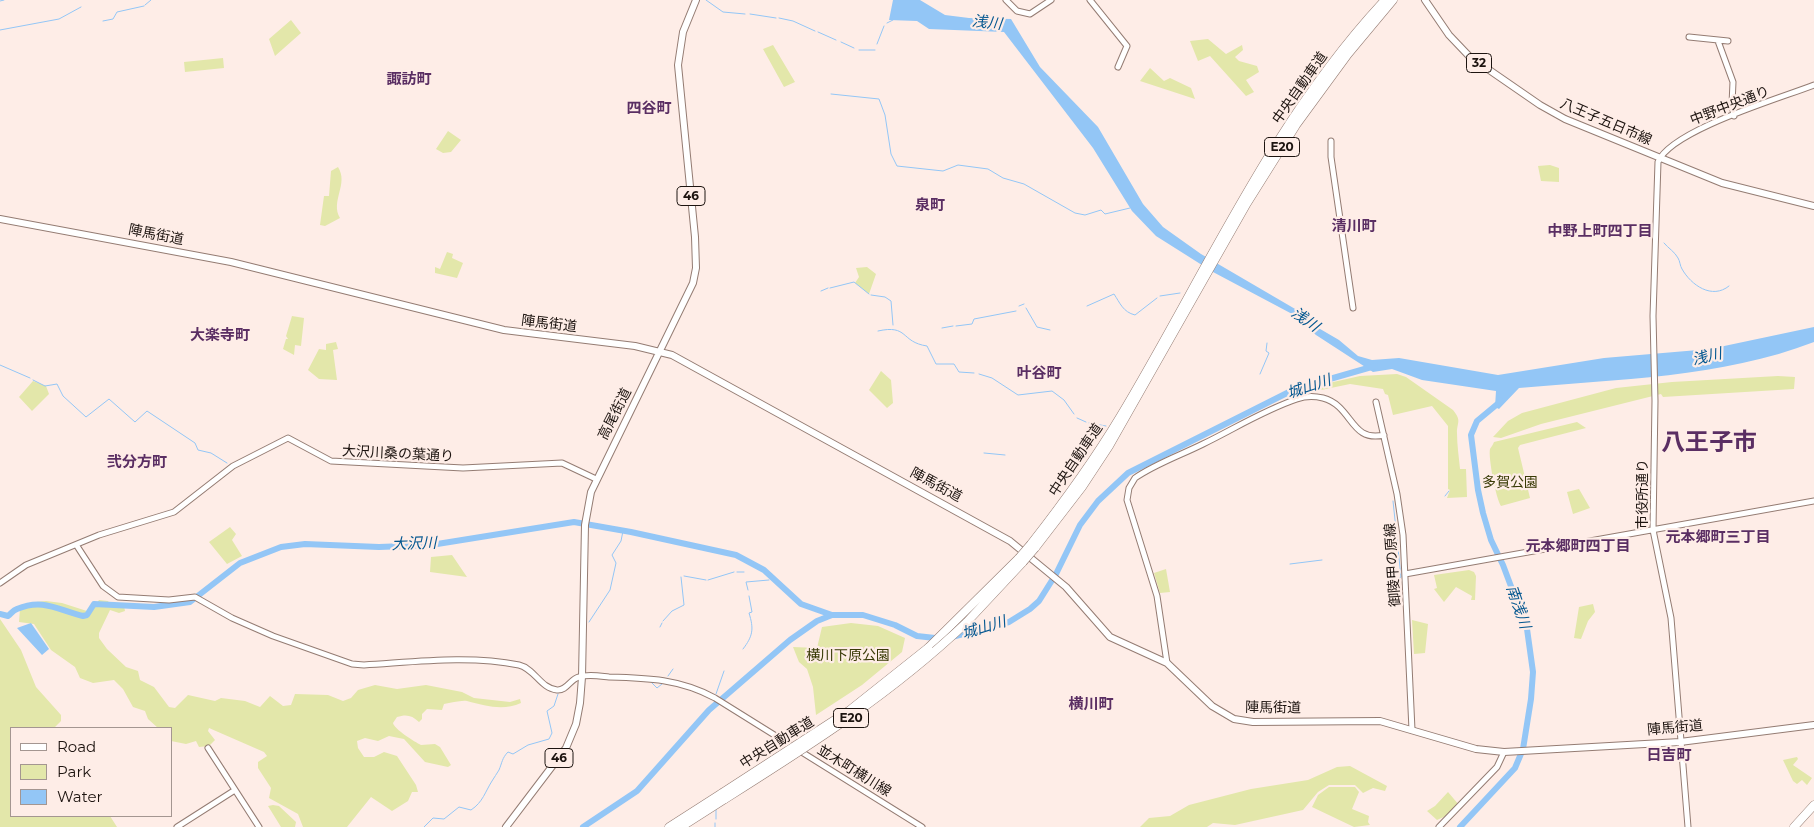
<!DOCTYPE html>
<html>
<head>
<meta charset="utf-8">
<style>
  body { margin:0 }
  #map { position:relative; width:1814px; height:827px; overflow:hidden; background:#feede7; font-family:Montserrat,sans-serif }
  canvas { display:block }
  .legend { position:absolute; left:10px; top:727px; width:162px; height:90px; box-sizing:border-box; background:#feede7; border:1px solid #a49691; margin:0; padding:6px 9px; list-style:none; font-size:15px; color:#1d1410 }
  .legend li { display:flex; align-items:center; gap:10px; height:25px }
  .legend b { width:25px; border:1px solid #a49691 }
</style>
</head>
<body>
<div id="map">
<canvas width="1814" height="827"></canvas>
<ul class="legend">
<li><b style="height:6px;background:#fff"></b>Road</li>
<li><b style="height:14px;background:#e3e7aa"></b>Park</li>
<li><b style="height:14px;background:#93c6f6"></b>Water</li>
</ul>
</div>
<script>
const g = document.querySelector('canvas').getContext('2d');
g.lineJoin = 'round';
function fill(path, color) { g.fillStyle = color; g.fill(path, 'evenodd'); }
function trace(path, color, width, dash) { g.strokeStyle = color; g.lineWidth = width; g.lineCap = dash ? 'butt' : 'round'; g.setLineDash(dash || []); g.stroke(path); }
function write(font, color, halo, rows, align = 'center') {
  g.font = font + ' Montserrat,"Noto Sans JP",sans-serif'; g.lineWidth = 4.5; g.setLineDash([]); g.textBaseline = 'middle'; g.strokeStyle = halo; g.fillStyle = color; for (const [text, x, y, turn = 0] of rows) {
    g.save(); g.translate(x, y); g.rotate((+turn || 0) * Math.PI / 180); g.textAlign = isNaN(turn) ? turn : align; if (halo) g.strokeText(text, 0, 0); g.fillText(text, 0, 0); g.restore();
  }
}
fill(new Path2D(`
  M291 20 301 33 275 56 269 39Z
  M1208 39 1226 54 1242 45 1243 50 1235 57 1239 61 1257 66 1259 72 1246 80 1254 92 1246 96 1210 56 1198 61 1190 41Z
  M773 45 795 82 784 87 763 49Z
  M223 58 224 68 185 72 184 62Z
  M1150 68 1164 81 1170 78 1191 88 1195 99 1140 81Z
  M448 131 461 140 451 152 443 153 436 149Z
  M1550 165 1559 168V182L1541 181 1538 166Z
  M338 167C349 184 330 201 340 218L325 226 320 225 324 196H329L331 171Z
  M447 252 453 254 452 258 463 263 457 278 435 273V267L440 269Z
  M867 267 876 274 869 294 855 283 859 277 856 268Z
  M292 316 304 318 301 346 295 345 294 355 283 349 286 339H288L286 336Z
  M336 342 338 349 333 350 337 380 319 379 308 370 319 349 326 350V344Z
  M881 371 891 380 893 403 887 408 869 390Z
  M1397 374 1406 377 1453 410C1462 421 1457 422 1457 433 1457 445 1459 458 1460 469H1466L1467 497 1447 498 1450 490 1448 489V426L1432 406 1393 415 1388 395 1385 394 1383 389 1350 384 1321 390 1320 385 1360 376Z
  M1778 376 1795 377 1794 389 1663 397 1661 394 1541 424 1501 438 1493 437 1508 421 1522 413 1616 388 1672 382Z
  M33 381 46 386 49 394 32 411 19 397Z
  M1577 422 1586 428 1520 445 1518 448 1530 498 1501 506C1496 499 1488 457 1490 449 1491 447 1493 445 1494 442Z
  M1579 489 1590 508 1573 514 1567 492Z
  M230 527 236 534 232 540 242 556 227 564 209 542Z
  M452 555 467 577 430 572 431 557Z
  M1166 569 1170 592 1160 593 1154 573Z
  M1469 570 1474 572 1476 576 1475 600H1471L1472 596 1456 587 1444 602 1434 589 1437 588 1434 575Z
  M99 600 108 601 111 605 124 606 125 611 119 613 110 610 99 633V638L107 649 126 667 138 671 140 680 154 687 169 707 175 708 188 695 215 701 221 698 245 701 260 707 270 696 283 706 291 705 295 694 328 695 343 701 351 698 358 690 375 685 397 689 426 685 462 692 474 698 510 702 520 699 521 703C503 711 486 706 467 701 461 700 451 703 444 704L442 710 427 709 422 714V719L419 722C412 715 406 714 397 717L393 723C394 729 415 742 421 745L435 744 440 747 451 765 448 767 425 762 404 739 389 736 378 741 365 738 357 741 358 748 364 757H374L384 752 397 756 416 785 418 792H412L408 801 392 811 371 797 347 827H303L298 814 269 798 271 788 258 768V762L267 756 264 752 209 728 208 731 215 740 209 746 199 747 196 741 186 744 171 741V728H158L148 719 145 711 133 707 123 689 114 680 93 683 80 678 75 667 51 650 34 624 19 622 20 609 36 602 46 601 62 603 90 612Z
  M1593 604 1595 612 1588 621 1581 639 1574 638 1579 607Z
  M0 619 21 650 36 687 61 715V721L54 728H11V816H110L117 827H0Z
  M1412 620 1428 624 1425 653 1414 654Z
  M851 623 878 626 905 638 902 652 862 685 816 715 813 687 807 669 799 662 793 647 817 648 822 627Z
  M1797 757 1798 759 1793 765 1812 778 1807 785 1802 780 1797 784 1793 781 1783 760Z
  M1350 766 1387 786 1385 791 1373 788 1363 793 1355 785H1329L1318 792 1303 810 1235 825 1213 823 1207 827H1140L1149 818 1170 816 1189 805 1251 789 1308 780 1337 767Z
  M1329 787H1355L1359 792 1352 809 1369 816 1368 822 1370 825 1354 827 1312 807 1318 795Z
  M1448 792 1459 805 1448 815 1437 820 1427 811 1435 806Z
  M273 805 279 806 296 822 295 827H281L268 806Z`), '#e3e7aa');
fill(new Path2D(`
  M893 0H920L945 15 969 18 1011 19 1040 67 1098 127 1143 204 1163 227 1201 254 1302 313 1315 326 1339 340 1358 356 1372 360 1399 358 1498 375 1604 358 1710 349 1814 327V342C1721 378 1617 379 1519 388L1499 409 1495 407 1496 391 1422 380 1392 369 1373 372 1316 335 1294 315 1213 272 1156 236 1132 211 1093 148 1004 32 929 29 917 21 889 20Z
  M31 623 49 649 42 655 17 628Z`), '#93c6f6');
trace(new Path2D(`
  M706 0 723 12 745 14
  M0 1 4 0
  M145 5 151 0
  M750 14 776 18
  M779 18 793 21 815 31
  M103 21 113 19 117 12 144 6
  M887 23 893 20
  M0 30 59 19 81 7
  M818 32 836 40
  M841 42 854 48
  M877 44 884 26
  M859 50H875
  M831 94 879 99 885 115 891 154 897 166 943 171 958 165 988 169 1003 178 1024 184 1075 213 1085 215 1101 210 1105 214 1130 208
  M1664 243C1668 248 1675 252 1678 258 1680 261 1680 266 1682 269 1691 285 1712 300 1729 286
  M830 288 854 282 869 294
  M821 291 828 288
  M871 295 885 297 891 301 893 325
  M1160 296 1180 293
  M1019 306 1024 304
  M1087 306 1114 294C1120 303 1123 312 1135 315L1157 298
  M1026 308 1037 327 1050 330
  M956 326 972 324 974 319 1016 311
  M942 328 953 326
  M878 331C909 324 900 342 927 346L936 364H954L959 372 974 373
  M0 365 30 378
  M979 374 992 378 1018 395 1052 391 1064 400 1074 414
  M1260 374 1269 353 1266 351 1267 343
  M33 380 45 386 57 384 63 396 86 417 109 399 135 422 147 411 195 443 198 450 211 453 227 463
  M1077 418 1086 422
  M1089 423 1106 426
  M984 453 1005 455
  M1445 496 1449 491
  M1393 501 1401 577 1396 580
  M440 542V544
  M1290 564 1322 560
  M737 572H744
  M684 576 706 580
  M772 579 774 578
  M708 580 734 572
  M748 590 746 582 769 580
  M663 621 672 611 684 605 681 577
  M589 622 610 590 616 563 612 555 621 541 623 531
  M660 627 662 623
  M743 649C753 636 754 629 749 613L752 612 749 596
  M668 676 673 669
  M651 682 657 688 662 684
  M716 694 724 671
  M716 819V810
  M424 827 433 818 444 819 459 807 471 810C483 802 485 792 492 781 494 777 497 774 499 770 502 763 502 758 508 752L513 754 528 745 549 739 552 733 547 711 554 706 558 694
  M715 827V823`), '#93c6f6', 1);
trace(new Path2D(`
  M0 614 8 616C11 614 13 610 17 609 43 598 58 610 83 616L87 615 94 604 154 607 190 602 240 563 281 547 305 544 379 547 431 545 574 522 631 532 736 555 764 570 801 604 832 615
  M583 827 637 791 709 710 790 640 817 621 832 615H863L895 625 917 636 944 639 1009 622 1030 609 1039 601 1056 574 1080 525 1098 501 1128 473 1295 389 1375 366
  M1460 827 1515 768 1523 749 1531 699 1533 672 1527 629 1503 565 1491 540 1483 513 1478 490 1471 435 1477 421 1501 401`), '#93c6f6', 6);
const minor = new Path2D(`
  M1006 0 1017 11 1030 14 1051 0
  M1090 0 1127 46 1118 67
  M1689 37 1728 41
  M1718 41 1733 82 1732 104 1734 116
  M1331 141V157L1353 308
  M1376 402 1397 494 1403 535 1412 730
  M77 546 103 586 118 597 169 600 195 597 232 618 273 636 352 664 364 665C415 662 469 655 519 665 535 669 540 688 557 690 567 691 570 679 579 677 588 674 599 676 609 677 648 678 680 679 715 698L922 827
  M1405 574 1814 501
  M0 583 26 565 99 535 174 512 233 466 288 438 331 461 463 468 562 463 596 479
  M1167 663 1157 596 1127 500 1129 488 1135 478C1155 464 1181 455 1203 444 1234 429 1264 410 1297 399 1305 396 1315 396 1323 398 1353 406 1350 443 1384 435
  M208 748 259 827
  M177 827 235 790
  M1439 827 1497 767 1504 752
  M1688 827 1671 618 1653 530 1655 401 1653 316 1658 162C1671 130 1781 98 1814 85`);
const major = new Path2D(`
  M1425 0 1449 35 1469 56 1540 105 1565 119 1722 183 1814 206
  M0 219 231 262 504 330 635 346 672 355 1010 541 1066 587 1110 637 1167 663 1212 706 1234 719 1253 722 1380 721 1476 749 1504 752 1680 742 1814 725
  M506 827 566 748 576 724 580 703 582 677 585 525 591 492 693 283 696 268 695 237 678 65 683 32 696 0`);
const highway = new Path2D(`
  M1031 544C1063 503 1093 462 1120 417 1205 276 1271 122 1385 0
  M1035 548 1082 487 1109 446 1247 203 1296 125 1348 54 1393 0
  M966 623 1023 562
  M928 648 1019 558
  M669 827 722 793
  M681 827 725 799
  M1794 827 1814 805`);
trace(minor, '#947c73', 7);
trace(major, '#947c73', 8);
trace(highway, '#947c73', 9);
trace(minor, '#fff', 5);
trace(major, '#fff', 6);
trace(highway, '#fff', 8);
const highwayBridge = new Path2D(`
  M1019 558 1031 544
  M1023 562 1035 548
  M722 793 850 710 928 648
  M725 799C812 744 891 694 966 623`);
trace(highwayBridge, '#947c73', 9, []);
trace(highwayBridge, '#fff', 8);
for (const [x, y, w] of [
  [1479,63,25],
  [1282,147,35],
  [691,196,28],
  [851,718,35],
  [559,758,28]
]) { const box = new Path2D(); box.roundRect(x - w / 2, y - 9.5, w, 19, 4); g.fillStyle = '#feede7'; g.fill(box); trace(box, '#1d1410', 1); }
write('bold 12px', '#1d1410', null, [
  ["32",1479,63],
  ["E20",1282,147],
  ["46",691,196],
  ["E20",851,718],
  ["46",559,758]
]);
write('14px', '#1d1410', '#feede7', [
  ["中央自動車道",1300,88,-55],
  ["中野中央通り",1730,106,-21],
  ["八王子五日市線",1606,122,23],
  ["陣馬街道",156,235,11],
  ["陣馬街道",549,324,7],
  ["高尾街道",615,414,-63],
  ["大沢川桑の葉通り",398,454,3],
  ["中央自動車道",1076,460,-56],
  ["陣馬街道",936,485,28],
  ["市役所通り",1643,494,-90],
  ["御陵甲の原線",1393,565,-94],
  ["陣馬街道",1273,708,1],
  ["陣馬街道",1675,728,-5],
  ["中央自動車道",777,743,-32],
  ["並木町横川線",854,771,32]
]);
write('14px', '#383a05', '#feede7', [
  ["多賀公園",1510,483],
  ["横川下原公園",848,656]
]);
write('italic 15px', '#045790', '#feede7', [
  ["浅川",987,23,6],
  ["浅川",1305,320,35],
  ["浅川",1707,357,-13],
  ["城山川",1309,387,-18],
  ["大沢川",414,544,-2],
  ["南浅川",1518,607,71],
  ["城山川",984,628,-17]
]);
write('bold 15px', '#5a2e63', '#feede7', [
  ["諏訪町",409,80],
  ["四谷町",649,109],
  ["泉町",930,206],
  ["清川町",1354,227],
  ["中野上町四丁目",1600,232],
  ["大楽寺町",220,336],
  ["叶谷町",1039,374],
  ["弐分方町",137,463],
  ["元本郷町三丁目",1718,538],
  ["元本郷町四丁目",1578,547],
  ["横川町",1091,705],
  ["日吉町",1669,756]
]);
write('bold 24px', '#5a2e63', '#feede7', [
  ["八王子市",1709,443]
]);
</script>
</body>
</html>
